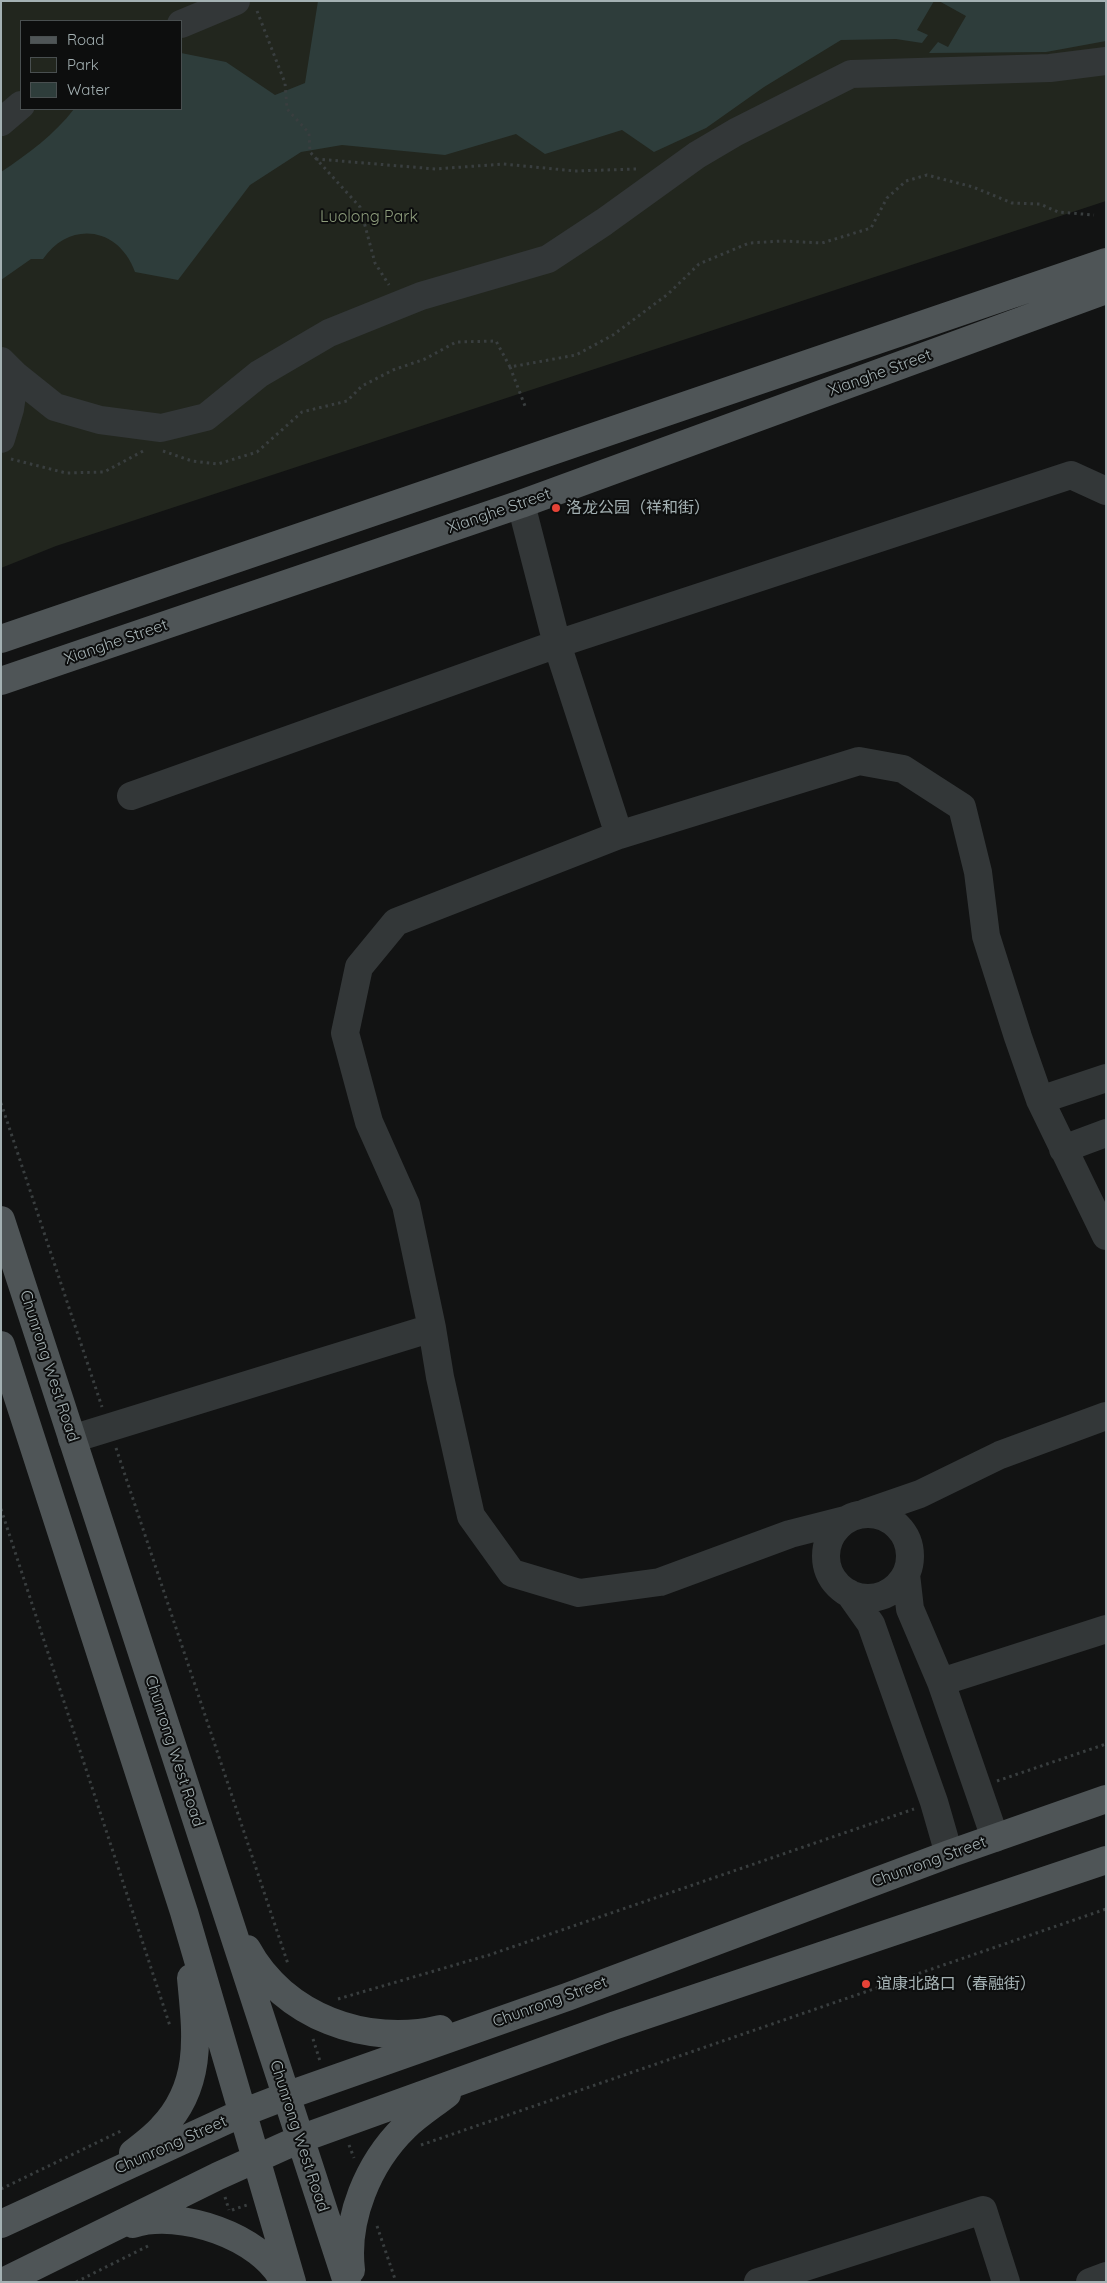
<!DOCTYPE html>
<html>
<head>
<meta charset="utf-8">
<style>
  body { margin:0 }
  #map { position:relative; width:1107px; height:2283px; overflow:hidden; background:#121313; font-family:Quicksand,sans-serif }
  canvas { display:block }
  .frame { position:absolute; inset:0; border:2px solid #a4b1b3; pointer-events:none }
  .legend { position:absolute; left:20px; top:20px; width:162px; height:90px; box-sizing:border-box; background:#0d0e0e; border:1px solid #494f50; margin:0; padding:6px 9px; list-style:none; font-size:15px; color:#a4b1b3 }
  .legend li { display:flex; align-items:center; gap:10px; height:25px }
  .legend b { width:25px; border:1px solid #494f50 }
</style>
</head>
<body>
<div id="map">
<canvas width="1107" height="2283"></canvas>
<div class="frame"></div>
<ul class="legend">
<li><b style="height:6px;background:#4f5557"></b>Road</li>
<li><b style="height:14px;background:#22261e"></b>Park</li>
<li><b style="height:14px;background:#2e3d3b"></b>Water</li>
</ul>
</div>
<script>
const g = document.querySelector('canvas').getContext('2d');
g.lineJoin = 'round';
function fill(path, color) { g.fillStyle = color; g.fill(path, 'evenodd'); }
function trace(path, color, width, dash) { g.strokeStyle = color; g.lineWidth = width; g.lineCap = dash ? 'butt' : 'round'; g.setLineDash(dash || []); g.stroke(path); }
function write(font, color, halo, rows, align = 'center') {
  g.font = font + ' Quicksand,"Noto Sans SC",sans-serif'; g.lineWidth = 4; g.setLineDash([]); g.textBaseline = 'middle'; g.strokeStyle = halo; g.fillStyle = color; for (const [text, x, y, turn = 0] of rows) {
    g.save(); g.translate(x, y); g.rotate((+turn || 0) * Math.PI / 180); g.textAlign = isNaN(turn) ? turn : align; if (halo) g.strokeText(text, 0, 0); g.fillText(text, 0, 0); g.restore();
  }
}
fill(new Path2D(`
  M1 1H1106V201L56 546 1 568ZM21 21H181V109H21Z`), '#22261e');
fill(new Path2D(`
  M318 1H934L917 30 928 35 922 43 896 39 841 40 764 87 706 128 654 152 622 130 545 154 516 134 445 155 342 145 301 152 250 185 178 280 135 272C119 227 70 220 43 259H31L1 280V172C28 154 55 134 74 109H181V53L226 62 275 95 305 83Z
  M939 1H1106V41L1046 52 929 53 938 42 948 47 966 16Z`), '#2e3d3b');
trace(new Path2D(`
  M257 11 285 83 287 109 309 133 310 152 360 207 375 263 389 285
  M316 159 436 169 503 164 575 171 637 169
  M510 367 525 406
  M163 451 192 461 218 464 257 452 302 412 347 401 362 386 393 370 425 359 456 342 496 341 510 367 576 355 613 335 668 294 699 264 749 243 783 241 822 243 871 228 887 198 906 181 927 175 973 187 1012 203 1040 204 1058 212 1094 215
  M11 459 66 473 104 472 145 450
  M1 1103 102 1407
  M116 1448 288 1964
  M1 1509 170 2026
  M997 1781 1106 1744
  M338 1999 489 1955 914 1809
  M313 2039 320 2061
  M349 2145 354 2158
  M421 2145 1106 1909
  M1 2189 123 2130
  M225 2197 229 2210
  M232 2210 247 2205
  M377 2226 396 2282
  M76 2282 150 2245`), '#393e3f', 3, [2.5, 4]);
trace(new Path2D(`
  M181 24 236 1
  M1 122 21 105
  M1 361 15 375 55 407 100 420 161 428 206 417 259 374 329 333 421 296 548 259 604 222 697 155 736 132 851 74 1050 68 1106 61
  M1 439 10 409 15 375
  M521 504 557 644 619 835
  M131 796 557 644 1071 475 1106 491
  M1040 1100 1106 1078
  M1063 1149 1106 1133
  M72 1439 432 1328
  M865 1513 920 1494 1000 1455 1106 1416
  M826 1556a42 42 0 1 1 84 0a42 42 0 1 1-84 0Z
  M845 1520 790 1534 660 1582 579 1593 512 1573 471 1516 440 1377 432 1328 406 1205 369 1122 345 1033 359 967 396 922 619 835 859 761 903 769 962 807 978 872 986 936 1018 1037 1040 1100 1106 1236
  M906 1574 910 1609 941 1682 995 1838
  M849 1593 871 1624 934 1802 949 1854
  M941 1682 1106 1629
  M758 2282 983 2210 1006 2282
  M1090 2282 1106 2276`), '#333738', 28);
trace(new Path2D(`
  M1 639 1106 262
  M1 681 521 504 1106 290
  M1 1220 347 2282
  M1 1345 184 1912 292 2282
  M247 1949C283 2016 367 2047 440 2029
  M133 2153C143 2145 154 2137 162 2128 204 2084 196 2032 191 1978
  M1 2224 242 2113 286 2096 567 1997 949 1854 1106 1799
  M133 2224C179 2209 262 2236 284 2282
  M351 2270C345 2219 368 2163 405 2127 417 2115 433 2105 447 2094
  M3 2282 218 2176 300 2139 613 2026 1106 1860`), '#4f5557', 28);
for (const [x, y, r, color] of [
  [556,508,5,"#e54337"],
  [866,1984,5,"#e54337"]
]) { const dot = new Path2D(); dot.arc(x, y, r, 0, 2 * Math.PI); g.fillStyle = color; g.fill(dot); trace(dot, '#0d0e0e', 2); }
write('16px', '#8e9d7c', '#0d0e0e', [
  ["Luolong Park",369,217]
]);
write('16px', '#a4b1b3', '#0d0e0e', [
  ["Xianghe Street",880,373,-20],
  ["Xianghe Street",499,511,-19],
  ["Xianghe Street",116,642,-19],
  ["Chunrong West Road",49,1366,72],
  ["Chunrong West Road",174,1751,72],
  ["Chunrong Street",929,1862,-20],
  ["Chunrong Street",550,2002,-20],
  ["Chunrong West Road",299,2136,72],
  ["Chunrong Street",171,2145,-24]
]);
write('16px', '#a4b1b3', '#0d0e0e', [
  ["洛龙公园（祥和街）",566,508],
  ["谊康北路口（春融街）",876,1984]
], 'left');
</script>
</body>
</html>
